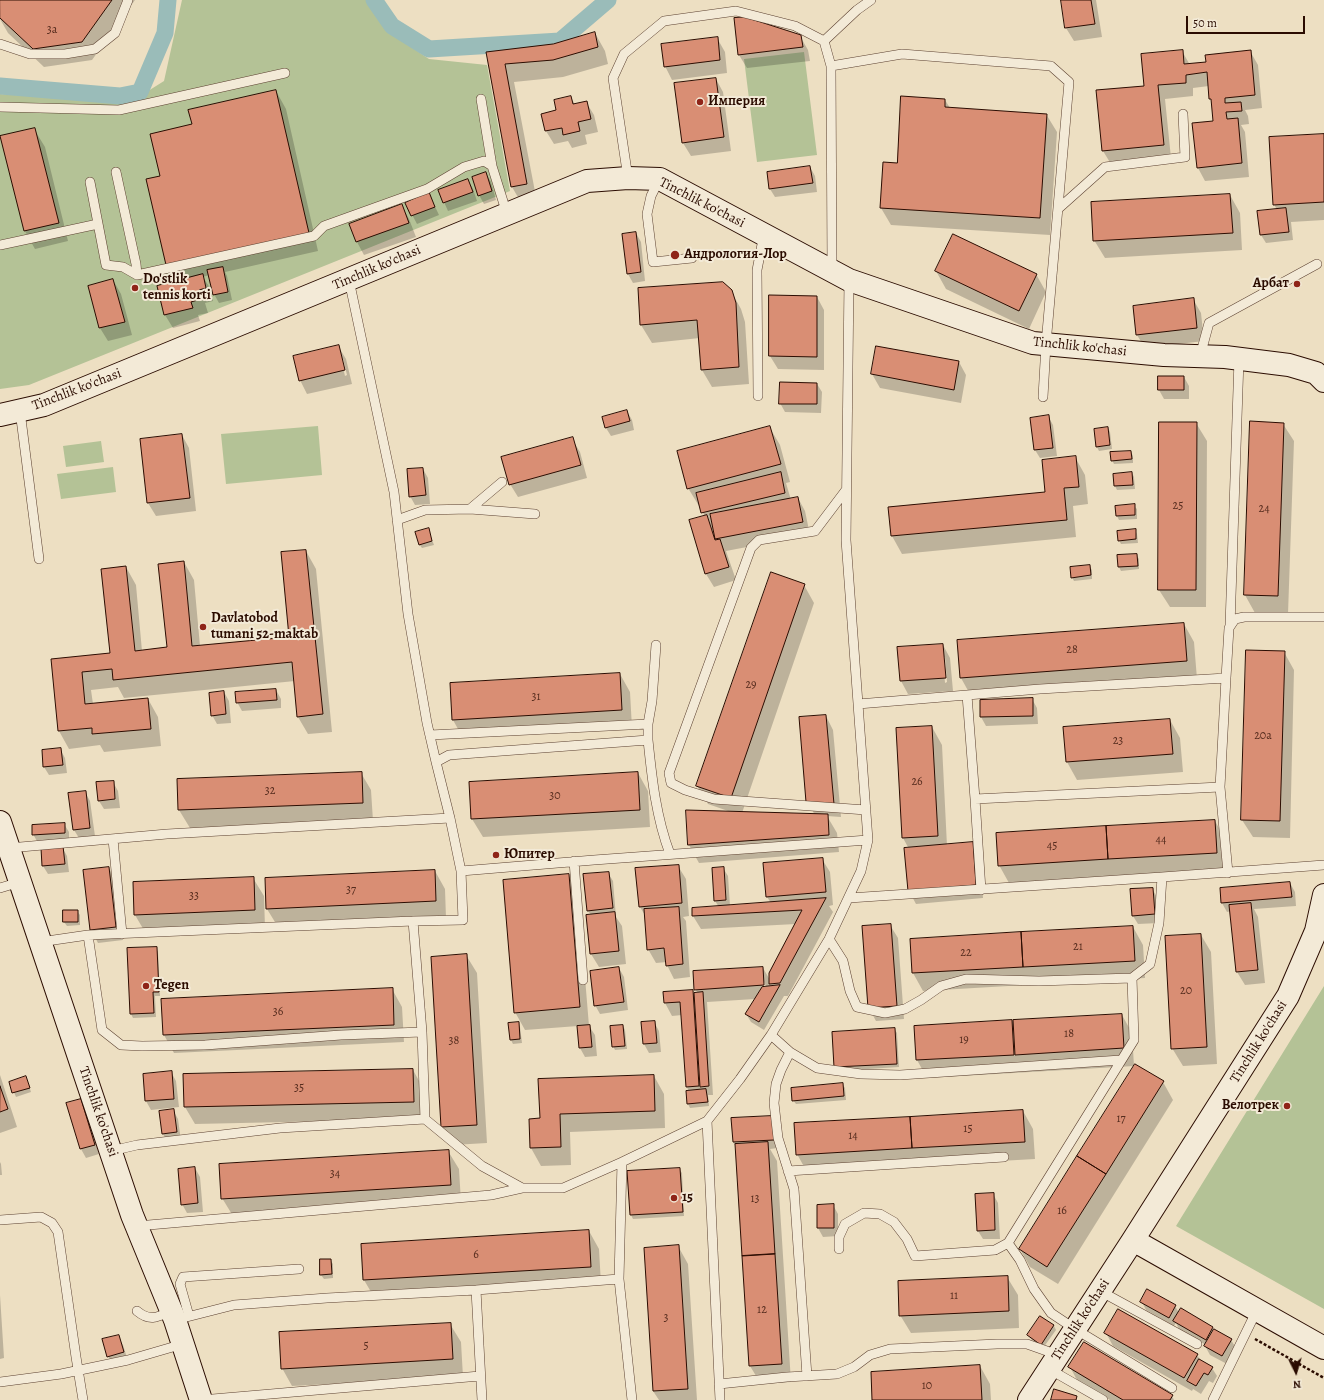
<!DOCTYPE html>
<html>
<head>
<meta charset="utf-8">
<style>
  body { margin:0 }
  #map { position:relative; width:1324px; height:1400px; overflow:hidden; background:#eddfc2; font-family:Alegreya,serif }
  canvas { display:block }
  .north { position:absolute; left:1276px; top:1352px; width:40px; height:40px; -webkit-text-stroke:3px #f3ead7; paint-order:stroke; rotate:175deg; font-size:11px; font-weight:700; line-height:16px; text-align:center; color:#2b0c01 }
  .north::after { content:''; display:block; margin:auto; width:14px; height:18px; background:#2b0c01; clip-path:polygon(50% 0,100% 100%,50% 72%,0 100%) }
  .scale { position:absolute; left:1186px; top:16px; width:119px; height:18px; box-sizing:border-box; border:2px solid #2b0c01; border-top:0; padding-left:5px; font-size:12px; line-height:14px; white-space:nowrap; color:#2b0c01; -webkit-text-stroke:3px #f3ead7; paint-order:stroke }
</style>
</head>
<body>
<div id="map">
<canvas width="1324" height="1400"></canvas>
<div class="north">N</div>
<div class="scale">50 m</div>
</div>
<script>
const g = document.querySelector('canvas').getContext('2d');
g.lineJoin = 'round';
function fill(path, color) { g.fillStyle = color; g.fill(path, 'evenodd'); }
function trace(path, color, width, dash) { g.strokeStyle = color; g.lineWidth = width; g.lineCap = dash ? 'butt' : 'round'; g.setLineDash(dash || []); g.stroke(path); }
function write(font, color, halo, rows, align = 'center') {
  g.font = font + ' Alegreya,serif'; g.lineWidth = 4; g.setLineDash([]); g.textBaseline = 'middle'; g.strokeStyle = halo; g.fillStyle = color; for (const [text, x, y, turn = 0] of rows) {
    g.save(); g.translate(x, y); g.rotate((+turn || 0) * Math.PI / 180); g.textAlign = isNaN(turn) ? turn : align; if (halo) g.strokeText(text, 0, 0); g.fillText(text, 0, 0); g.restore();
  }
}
fill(new Path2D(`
  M182 0H370L396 37 429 59 487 65 510 191 29 385 0 389V94L129 103 164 81Z
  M804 52 817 155 757 162 744 59Z
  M318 426 322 475 226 484 221 434Z
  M101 441 104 462 66 467 63 446Z
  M113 467 116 492 61 499 57 474Z
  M1324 986V1309L1176 1226Z`), '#b4c296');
fill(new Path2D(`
  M0 0H135L92 60 44 67 8 33 0 19Z
  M1062 0H1096L1102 37 1074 41 1066 28Z
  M595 33 605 51 608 64 563 77 514 82 537 202 522 204 512 187 487 53 553 45Z
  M800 36 808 50 810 61 747 68 739 55Z
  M717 38 725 52 727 73 672 80 665 66Z
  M1182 51 1190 65 1207 63 1250 51 1258 65 1262 108 1245 110 1248 116 1249 124 1241 125 1245 132 1249 177 1205 181 1198 168 1214 122 1209 86 1193 88V96L1165 99 1171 158 1111 164 1103 151 1145 87Z
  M716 79 723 92 731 151 691 156 683 143 675 84Z
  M276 91 286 109 318 251 225 272 227 276 232 300 219 303 214 294 209 275 203 277 210 288 213 301 205 303 208 313 198 315 200 321 173 328 165 315 177 282 167 265 161 177 193 125Z
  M571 97 575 105 586 102 594 115 598 132 585 135 587 144 572 148 568 141 554 144 546 131 542 114 557 111Z
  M945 100 950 108 1046 114 1057 132 1050 235 891 225 881 208 898 164Z
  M34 129 45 147 68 241 35 249 25 231 1 137Z
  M1324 135V220L1291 222 1293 240 1266 243 1261 235 1277 210 1274 204Z
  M810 167 815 176 817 192 775 197 770 189Z
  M486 174 491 182 496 200 484 204 479 195Z
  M468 180 473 189 477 201 448 211 444 202Z
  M429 194 439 215 417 224 406 203Z
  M1230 195 1240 213 1242 250 1105 258 1094 240Z
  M402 206 409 219 416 237 364 255 357 242 350 224Z
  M636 233 641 242 645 281 633 283 628 274 623 235Z
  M953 235 1036 274 1046 292 1029 329 946 289 936 271Z
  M113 280 121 294 132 335 108 341 100 328 89 287Z
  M639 289 731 291 741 309 745 322 749 384 712 387 702 370 700 338 652 343 641 325Z
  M770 296 817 297 824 310V370L778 369 770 356Z
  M1193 299 1201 313 1204 341 1145 348 1137 335 1134 307Z
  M338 346 346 359 352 384 307 394 300 380ZM341 359H343L347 375 345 376Z
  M877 347 959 362 966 375 961 403 880 388 872 374Z
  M1159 377H1184L1189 386V399H1164L1159 390Z
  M817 384 822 392 821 413 785 412 780 403Z
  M627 411 632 420 634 430 611 436 606 428Z
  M1048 416 1053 425 1057 456 1040 458 1035 450Z
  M1196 423 1207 441 1206 607H1170L1159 590Z
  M1283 424 1294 441 1288 614 1255 613 1245 595Z
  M770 428 780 445 790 482 786 483 791 500 798 498 805 511 810 535 726 551 736 580 714 587 706 574 690 521 705 517 700 506H699L688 488Z
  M1108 428 1110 432 1112 449 1099 451 1097 447 1095 430Z
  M182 435 189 448 196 511 156 516 148 503Z
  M572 439 580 452 587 478 518 497 510 484Z
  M1131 452 1133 456V463L1114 464 1112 460Z
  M1075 457 1085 475 1088 504 1073 506 1076 537 902 554 892 536 889 508 1046 493Z
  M423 469 428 478 430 504 415 505 410 496Z
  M1132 473 1134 477 1135 489 1117 490 1115 486 1114 474Z
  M1134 506 1137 509V519L1119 520 1117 516Z
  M428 529 434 545 422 548 419 544Z
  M1135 530 1137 534 1138 543 1121 544 1119 540Z
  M306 551 316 569 332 732 308 734 298 717 295 681 124 698 118 687 91 690 93 704 148 699 158 717 161 746 104 752 100 745 69 749 59 731 52 660 111 654 126 567 136 585 142 651 168 648 184 562 194 580 200 646 290 638Z
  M1136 555 1139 559V569L1121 571 1119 567Z
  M1089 566 1092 570V579L1074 581 1072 577Z
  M804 585 814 603 742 813 815 815 807 802 826 716 833 730 841 817 827 816 837 833 839 852 699 863 689 845 687 811 731 812 708 804 697 786Z
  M1184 624 1194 642 1197 679 971 696 961 678Z
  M943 645 950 658 953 691 908 694 901 681ZM943 657H945L947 682 945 683Z
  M1284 652 1294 670 1290 838 1253 837 1242 820Z
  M620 674 630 692 632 728 463 738 453 720Z
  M276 690 281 699V708L242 711 237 702Z
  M224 692 229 701 231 723 217 724 212 715Z
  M1032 699 1037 708 1038 724 986 726 981 717V700Z
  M1170 720 1180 738 1183 772 1077 780 1067 762 1064 728Z
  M932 727 942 745 947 846 972 843 980 857 983 898 916 904 909 891V849L903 838 897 729Z
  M60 749 65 758 67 773 49 775 44 767Z
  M361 773 371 790 373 821 190 828 179 810 178 780Z
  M638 773 648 791 650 827 483 837 472 819Z
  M113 782 118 791 120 808 104 809 99 801Z
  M85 792 90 801 95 836 79 838 74 830Z
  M1215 821 1225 839 1227 871 1009 883 999 865Z
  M64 824 69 832V841L38 843 33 834Z
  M62 847 67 856 69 872 48 874 43 866Z
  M822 859 830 872 833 905 829 906 833 912 788 996H784L764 1030 751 1022 746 1014 755 999 707 1002 713 1095H708L709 1106 690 1108 688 1104 689 1092 687 1087 682 1015 672 1016 665 1003 692 991 696 998 698 993 695 989 763 968 770 980 796 924 701 929 693 916 719 907 715 901 713 869 723 868 728 876 730 906 771 903 767 897 765 864ZM763 980 767 988H765L761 981Z
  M678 866 686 879 689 916 683 917 686 921 690 977 674 979 667 965V962L656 963 648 949 646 917 640 907Z
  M109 868 116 881 123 940 98 943 91 929Z
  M435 871 445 889 446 918 278 927 267 909Z
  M608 873 613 881 616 917 622 926 626 964 599 967 591 954 587 916 591 915 588 911Z
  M568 875 578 893 589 1026 595 1035 597 1056 585 1057 580 1048 578 1026 525 1030 515 1012Z
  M253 878 264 896 265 928 145 932 135 915Z
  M1290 883 1295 892 1296 906 1254 909 1258 917 1265 983 1245 985 1237 972 1231 911 1227 912 1222 903 1221 889Z
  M1152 889 1157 897 1159 923 1138 924 1133 916Z
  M64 911H77L80 915V925L67 926 64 922Z
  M890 925 898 938 904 1019 876 1021 869 1008Z
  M1133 927 1143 945 1145 978 923 991 913 973 911 940Z
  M1201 935 1211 952 1217 1064 1183 1066 1172 1048Z
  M156 948 158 952 160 996H155L156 1017 133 1018 131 1014 128 949Z
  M466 955 477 973 487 1143 453 1145 442 1127 432 957Z
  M619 968 624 977 628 1010 600 1014 595 1005Z
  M392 989 402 1007 404 1042 174 1053 164 1035Z
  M1122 1015 1132 1033 1134 1066 927 1078 917 1060 915 1027Z
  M654 1022 659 1031 661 1052 649 1053 644 1044 642 1023Z
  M518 1023 520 1027 522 1043 513 1044 511 1040Z
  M623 1026 625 1030 627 1049 615 1050 613 1046Z
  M895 1030 897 1033 899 1067 837 1071 835 1067Z
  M413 1070 423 1088 424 1119 195 1124 185 1107Z
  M171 1072 176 1081 179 1107 151 1110 146 1101 144 1075Z
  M0 1075 17 1127 0 1133Z
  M654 1076 664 1094 665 1128 570 1132 571 1165 541 1166 531 1148 541 1119Z
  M26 1077 31 1092 16 1097 10 1083Z
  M1163 1082 1173 1100 1058 1284 1030 1267 1020 1249Z
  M842 1084 845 1088 846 1100 796 1104 793 1100Z
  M80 1100 85 1108 99 1154 86 1158 81 1149 67 1104Z
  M173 1110 178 1119 181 1141 168 1143 163 1134 160 1112Z
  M1023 1111 1033 1129 1035 1159 807 1172 797 1154Z
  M772 1117 778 1148 770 1149 777 1161 791 1382 761 1384 750 1366 736 1147 733 1142 732 1119Z
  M448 1151 459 1169 461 1202 233 1216 222 1198Z
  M0 1162 1 1164 2 1175H0Z
  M195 1168 200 1177 203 1212 187 1213 182 1204Z
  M679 1169 682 1173 684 1216 633 1219 631 1215Z
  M993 1194 998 1203 1000 1239H983L978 1231Z
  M833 1205 838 1214V1236L823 1237 818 1228Z
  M589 1231 599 1249 601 1284 374 1297 364 1280Z
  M678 1246 688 1264 697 1400H659L653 1391Z
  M330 1260 333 1264V1278L324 1279 321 1275Z
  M1007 1277 1018 1295 1019 1328 911 1333 900 1315Z
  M0 1295 4 1358 0 1359Z
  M1142 1302 1175 1306 1179 1313 1181 1310 1231 1340 1236 1348 1227 1364 1210 1355 1205 1346 1206 1345 1179 1329 1176 1323 1174 1326 1146 1310Z
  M1041 1317 1054 1326 1056 1330 1043 1348 1031 1339 1028 1335Z
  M450 1324 461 1342 463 1377 292 1386 282 1368Z
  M1106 1333 1197 1355 1201 1361 1212 1368 1217 1376 1213 1383 1209 1381 1201 1394 1193 1389 1192 1391 1113 1346Z
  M118 1336 123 1345 128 1361 113 1365 108 1356Z
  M980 1366 990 1384 991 1400H873Z
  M1070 1367 1172 1396 1174 1400H1110L1077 1380Z`), '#0003');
trace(new Path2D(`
  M374 0 392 26 429 49 560 41 608 0
  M0 86 120 96 140 92 165 33 168 0`), '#9abcb9', 17);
const building = new Path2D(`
  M0 0H112L82 42 33 49 0 18Z
  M1061 0H1091L1095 24 1065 28Z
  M745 17 801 35 803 47 738 55 734 18Z
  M595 32 598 47 553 60 505 64 527 184 511 187 486 52 553 44Z
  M718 37 720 60 664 67 661 44Z
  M1183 50 1184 64 1206 62 1205 55 1251 50 1255 95 1225 98V103L1241 102 1242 111 1226 112 1227 119 1238 118 1242 163 1197 168 1192 123 1213 121 1211 99H1209L1207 72 1186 75V83L1158 85 1164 145 1102 151 1096 90 1144 86 1141 54Z
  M716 78 724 137 682 143 674 83Z
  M276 90 309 233 166 265 146 179 160 176 150 134 192 124 188 110Z
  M571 96 573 104 587 101 591 119 578 122 580 131 563 135 562 128 545 131 541 114 556 110 554 100Z
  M901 96 945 99V107L1047 114 1040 218 880 208 883 162 897 163Z
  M35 128 59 223 24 231 0 136Z
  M1324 134V202L1273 205 1269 137Z
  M810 166 813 183 769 189 767 172Z
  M486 172 492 191 478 196 472 177Z
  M468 179 473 192 443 203 438 190Z
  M429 192 435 207 411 216 405 203Z
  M1230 194 1233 233 1093 241 1091 202Z
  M402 204 409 223 356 242 349 224Z
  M1286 208 1289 232 1260 235 1257 211Z
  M636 232 641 272 627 274 622 234Z
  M953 234 1037 274 1019 311 935 271Z
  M223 267 228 292 213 295 207 270Z
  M203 274 206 288 199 290 201 299 191 302 193 308 164 315 157 286Z
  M113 279 125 322 99 328 88 286Z
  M723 282 732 290 736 303 739 367 701 370 697 320 640 325 638 288Z
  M769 295 817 296V357L769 356Z
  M1194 298 1197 328 1136 335 1133 306Z
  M339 345 345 370 299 381 293 356Z
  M876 346 959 361 954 390 871 374Z
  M1158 376H1184V390H1158Z
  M780 382 817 383V404H779Z
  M627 410 630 421 605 428 602 417Z
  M1049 415 1053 448 1034 450 1030 418Z
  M1250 421 1284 423 1278 596 1244 595Z
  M1159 422H1197L1196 590H1158Z
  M770 426 781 464 687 489 677 451Z
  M1108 427 1110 445 1096 447 1094 429Z
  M182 434 190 498 147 503 140 439Z
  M573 437 581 465 509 485 501 457Z
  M1131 451 1132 459 1111 461 1110 452Z
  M1076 456 1079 487 1064 488 1067 520 891 536 888 507 1045 492 1042 460Z
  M423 468 426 495 409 497 407 469Z
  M781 472 785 493 701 513 696 493Z
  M1132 472 1133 485 1114 486 1113 474Z
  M798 497 803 522 715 539 710 514Z
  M1135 504V515L1116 516 1115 506Z
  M707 515 715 540 720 539 729 567 705 574 689 520Z
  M429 528 432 541 419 545 415 532Z
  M1136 529V539L1118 541 1117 531Z
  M306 550 323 714 297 717 292 662 113 680 112 669 82 672 85 704 148 698 151 729 92 734V728L58 731 51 659 110 653 101 569 126 566 135 651 167 647 158 564 184 561 192 646 289 637 281 552Z
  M1137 554 1138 566 1118 567 1117 555Z
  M1090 565 1091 575 1071 578 1070 567Z
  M771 572 805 584 731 798 696 786Z
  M1184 623 1187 661 960 678 957 640Z
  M943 644 946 678 900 681 897 647Z
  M1246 650 1285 651 1280 821 1241 820Z
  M620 673 622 710 452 720 450 683Z
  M276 689 277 700 236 703 235 692Z
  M224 691 226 714 211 716 209 693Z
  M1033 698V716L980 717V700Z
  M826 715 834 804 806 802 799 717Z
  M1170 719 1173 754 1066 762 1063 727Z
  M932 726 938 836 902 838 896 728Z
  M61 748 63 765 43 767 42 750Z
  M362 772 363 803 178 810 177 779Z
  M638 772 640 810 471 819 469 782Z
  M114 781 115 799 98 801 96 782Z
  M86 791 90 828 73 830 68 793Z
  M686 810 828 814 829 835 688 845Z
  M1215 820 1217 853 1108 859 1106 826Z
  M65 823V833L32 835V825Z
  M1106 826 1108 859 998 866 996 833Z
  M973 842 976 885 908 891 904 848Z
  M63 846 65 864 42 866 41 848Z
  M823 858 826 892 766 897 763 863Z
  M679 865 682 903 639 907 635 868Z
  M109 867 116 927 90 930 83 870Z
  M724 867 726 900 714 901 712 868Z
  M435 870 436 901 266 909 265 878Z
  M609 872 613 908 587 911 583 874Z
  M569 874 580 1007 514 1013 503 880Z
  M254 877 255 910 134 915 133 882Z
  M1290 882 1292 897 1221 903 1220 888Z
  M1153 888 1155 914 1132 916 1130 889Z
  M826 898 780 983 769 984V973L802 910 692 916V908Z
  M1251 903 1258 970 1236 972 1229 905Z
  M679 907 683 964 666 966 664 948 647 950 644 909Z
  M63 910H78V922H63Z
  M615 912 619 951 590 954 586 915Z
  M891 924 897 1006 868 1008 862 926Z
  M1133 926 1135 961 1023 967 1021 932Z
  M1021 932 1023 967 912 973 910 939Z
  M1201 934 1207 1047 1171 1049 1165 936Z
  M157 947 159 992H153L154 1013 130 1014 127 948Z
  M467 954 477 1125 441 1127 431 957Z
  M619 967 624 1002 594 1006 590 971Z
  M763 967 764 985 694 990 693 971Z
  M780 985 759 1022 745 1014 762 987Z
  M393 988 394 1025 163 1035 161 999Z
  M693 990 699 1086 686 1087 680 1002 664 1003 663 992Z
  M703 992 709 1086 700 1087 694 993Z
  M1122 1014 1124 1048 1015 1055 1013 1020Z
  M1012 1020 1014 1055 916 1060 914 1026Z
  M655 1021 657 1043 643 1044 641 1022Z
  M519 1022 520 1039 510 1040 508 1023Z
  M590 1025 592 1047 579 1048 577 1026Z
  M623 1025 625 1046 612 1047 610 1026Z
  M895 1028 897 1064 834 1067 832 1032Z
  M1135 1064 1164 1081 1106 1174 1077 1156Z
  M413 1069 414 1102 184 1107 183 1074Z
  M172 1071 174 1099 145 1101 143 1074Z
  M654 1075 655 1111 560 1114 561 1147 530 1148 529 1119 540 1118 538 1079Z
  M26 1076 30 1088 12 1093 9 1082Z
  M843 1083 844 1096 792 1101 791 1088Z
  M0 1086 8 1109 0 1112Z
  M706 1089 708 1102 687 1104 686 1091Z
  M81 1099 95 1145 80 1149 66 1103Z
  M174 1109 177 1132 162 1134 159 1111Z
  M1023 1110 1025 1142 912 1148 910 1117Z
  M772 1116 774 1140 733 1142 731 1118Z
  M910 1117 912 1148 796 1155 794 1123Z
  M768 1142 775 1254 742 1256 735 1144Z
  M449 1150 451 1185 221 1199 219 1164Z
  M1077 1156 1106 1174 1047 1267 1019 1249Z
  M195 1167 198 1203 181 1205 178 1169Z
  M680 1168 683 1212 630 1215 627 1171Z
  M994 1193 995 1230 977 1231 975 1194Z
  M834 1204V1228H817V1205Z
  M589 1230 591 1267 363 1280 361 1244Z
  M679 1245 688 1389 653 1391 644 1248Z
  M775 1254 782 1364 749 1366 742 1256Z
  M320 1259H331L332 1274 320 1275Z
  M1008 1276 1009 1311 899 1316 898 1281Z
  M1147 1289 1176 1305 1169 1318 1140 1302Z
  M1181 1308 1213 1327 1206 1340 1173 1321Z
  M1118 1309 1198 1354 1184 1378 1104 1333Z
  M1040 1316 1054 1325 1041 1345 1027 1335Z
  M451 1323 453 1359 281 1369 279 1332Z
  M1214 1329 1232 1339 1222 1356 1204 1346Z
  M119 1335 124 1352 107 1357 102 1339Z
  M1084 1342 1173 1395 1170 1400H1123L1068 1367Z
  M1199 1359 1213 1367 1208 1375 1204 1373 1196 1386 1187 1381Z
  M980 1365 982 1400H872L871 1372Z
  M1054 1389 1077 1396 1076 1400H1051Z`);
fill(building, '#d98e74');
trace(building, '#2b0c01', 1);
const lane = new Path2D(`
  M824 41 857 10 871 0
  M0 44 30 54H65L95 49 115 33 128 0
  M831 66 902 54 1051 66 1069 82 1046 344 1043 397
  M481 99 492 166
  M0 107 119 110 285 73
  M116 172 136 264 137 275
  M628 178 613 78 624 54 664 21 736 11 795 26 824 41 831 66 832 269
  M659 180 651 196 647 214 653 262 692 258
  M90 182 106 265 123 267 137 275 314 236 324 226 427 189 464 167 484 161 492 166 507 214
  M1058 209 1105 167 1185 157 1183 114
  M0 245 98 224
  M1200 356 1209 323 1317 264
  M758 396 757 270 764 234
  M20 411 39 559
  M846 490 815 531 759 540 751 548 669 773 671 783 685 790 714 799 866 810
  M470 509 502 482
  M397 520 425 510 470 509 535 514
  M1230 626 1239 359
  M1226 678 1220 787 1228 873
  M967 695 1040 689 1226 678 1229 628 1235 619 1244 617H1324
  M858 704 967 695 975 799 1220 787
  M648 724 652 701 656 645
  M430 735 648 724V740L449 755 436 762
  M648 740C652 779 656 817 670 854
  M975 799 981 890
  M450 818 461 871 594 860 868 840
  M113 839 122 934
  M9 848 167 834 450 818 436 762 427 723 408 614 394 492 349 280
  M574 861 583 980
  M0 888 20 882
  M849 898 1162 877
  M88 935 413 921
  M829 939 843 961 850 991 857 1007 885 1013 905 1009 921 1000 941 986 966 979 1039 981 1132 978 1150 964 1159 923 1162 877 1324 865
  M40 942 88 935 102 1030 121 1045 142 1046 205 1045 341 1035 422 1032 413 921 463 920 461 871
  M1132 978 1134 1040 1008 1243 1020 1260 1034 1289 1051 1313 1075 1329 1172 1388
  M422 1032 425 1119 482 1166 522 1188H563L622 1162 707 1121 740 1079 771 1035 829 939 861 871 868 840 846 540 849 280
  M771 1035 790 1052 817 1068 861 1074 900 1075 1121 1060
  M790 1052 781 1070 776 1084 774 1103 778 1138 794 1189 807 1376
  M707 1121 720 1400
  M111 1151 137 1145 280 1128 425 1119
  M788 1171 1004 1157
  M0 1220 41 1217 52 1223 58 1232 76 1357 83 1400
  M137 1226 491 1195 522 1188
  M839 1249V1237L845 1224 864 1213 880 1214 894 1222 907 1239 915 1256 995 1250 1008 1243
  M619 1279 632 1400
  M476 1290 482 1400
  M1100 1291 1197 1344
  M137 1311C150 1322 158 1317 171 1311
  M189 1316 180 1284 183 1277 299 1269
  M175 1320 234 1305 327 1298 476 1290 619 1279 622 1162
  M1049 1369 1103 1400
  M0 1382 61 1374 128 1360 183 1344
  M719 1384 787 1377 837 1374 854 1367 870 1355 890 1349 997 1344H1027L1058 1355
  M201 1400 480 1376
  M1213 1400 1257 1310`);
const secondary = new Path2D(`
  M0 415 44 405 587 181 628 178 660 179 849 280 1033 343 1164 355 1225 357 1289 365 1316 373 1324 381
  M0 822 132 1215 175 1320 201 1400
  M1133 1240 1324 1348
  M1029 1400 1133 1240 1288 996 1316 931 1324 895`);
trace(lane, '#5c4131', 10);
trace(secondary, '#2b0c01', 24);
trace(new Path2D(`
  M1255 1339 1324 1378`), '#2b0c01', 2.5, [3, 2]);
trace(lane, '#f3ead7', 9);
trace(secondary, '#f3ead7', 22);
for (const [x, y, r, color] of [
  [700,102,4,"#8f2418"],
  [675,255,5,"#8f2418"],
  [1297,284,4,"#8f2418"],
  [135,288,4,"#8f2418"],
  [203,627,4,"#8f2418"],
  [496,855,4,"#8f2418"],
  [146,986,4,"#8f2418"],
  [1287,1106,4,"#8f2418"],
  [674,1198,4,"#8f2418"]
]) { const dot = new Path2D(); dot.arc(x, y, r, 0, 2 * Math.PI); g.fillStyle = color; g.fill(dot); trace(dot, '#f3ead7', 1.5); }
write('12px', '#562c1e', null, [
  ["3a",52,30],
  ["25",1178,506],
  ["24",1264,509],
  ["28",1072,650],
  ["29",751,685],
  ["31",536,697],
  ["20a",1263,736],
  ["23",1118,741],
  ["26",917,782],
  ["32",270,791],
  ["30",555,796],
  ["44",1161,840],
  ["45",1052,846],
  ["37",351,890],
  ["33",194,896],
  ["21",1078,947],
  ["22",966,953],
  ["20",1186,991],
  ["36",278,1012],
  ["18",1069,1034],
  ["19",964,1040],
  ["38",454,1041],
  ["35",299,1088],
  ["17",1121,1119],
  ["15",968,1129],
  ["14",853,1136],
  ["34",335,1174],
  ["13",755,1199],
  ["16",1062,1211],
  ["6",476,1255],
  ["11",954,1296],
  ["12",762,1310],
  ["3",666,1318],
  ["5",366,1346],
  ["10",927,1386]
]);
write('bold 14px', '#2b0c01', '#f3ead7', [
  ["Империя",708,102],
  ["Андрология-Лор",684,255],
  ["Do'stlik",143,280],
  ["tennis korti",143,296],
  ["Арбат",1289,284,"right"],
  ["Davlatobod",211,619],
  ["tumani 52-maktab",211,635],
  ["Юпитер",504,855],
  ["Tegen",154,986],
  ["Велотрек",1279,1106,"right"],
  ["15",682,1198]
], 'left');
write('14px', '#2b0c01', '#f3ead7', [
  ["Tinchlik ko'chasi",702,203,27],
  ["Tinchlik ko'chasi",377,268,-23],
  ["Tinchlik ko'chasi",1080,347,6],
  ["Tinchlik ko'chasi",77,390,-21],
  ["Tinchlik ko'chasi",1259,1042,-58],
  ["Tinchlik ko'chasi",98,1112,71],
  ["Tinchlik ko'chasi",1081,1320,-57]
]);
</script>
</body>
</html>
